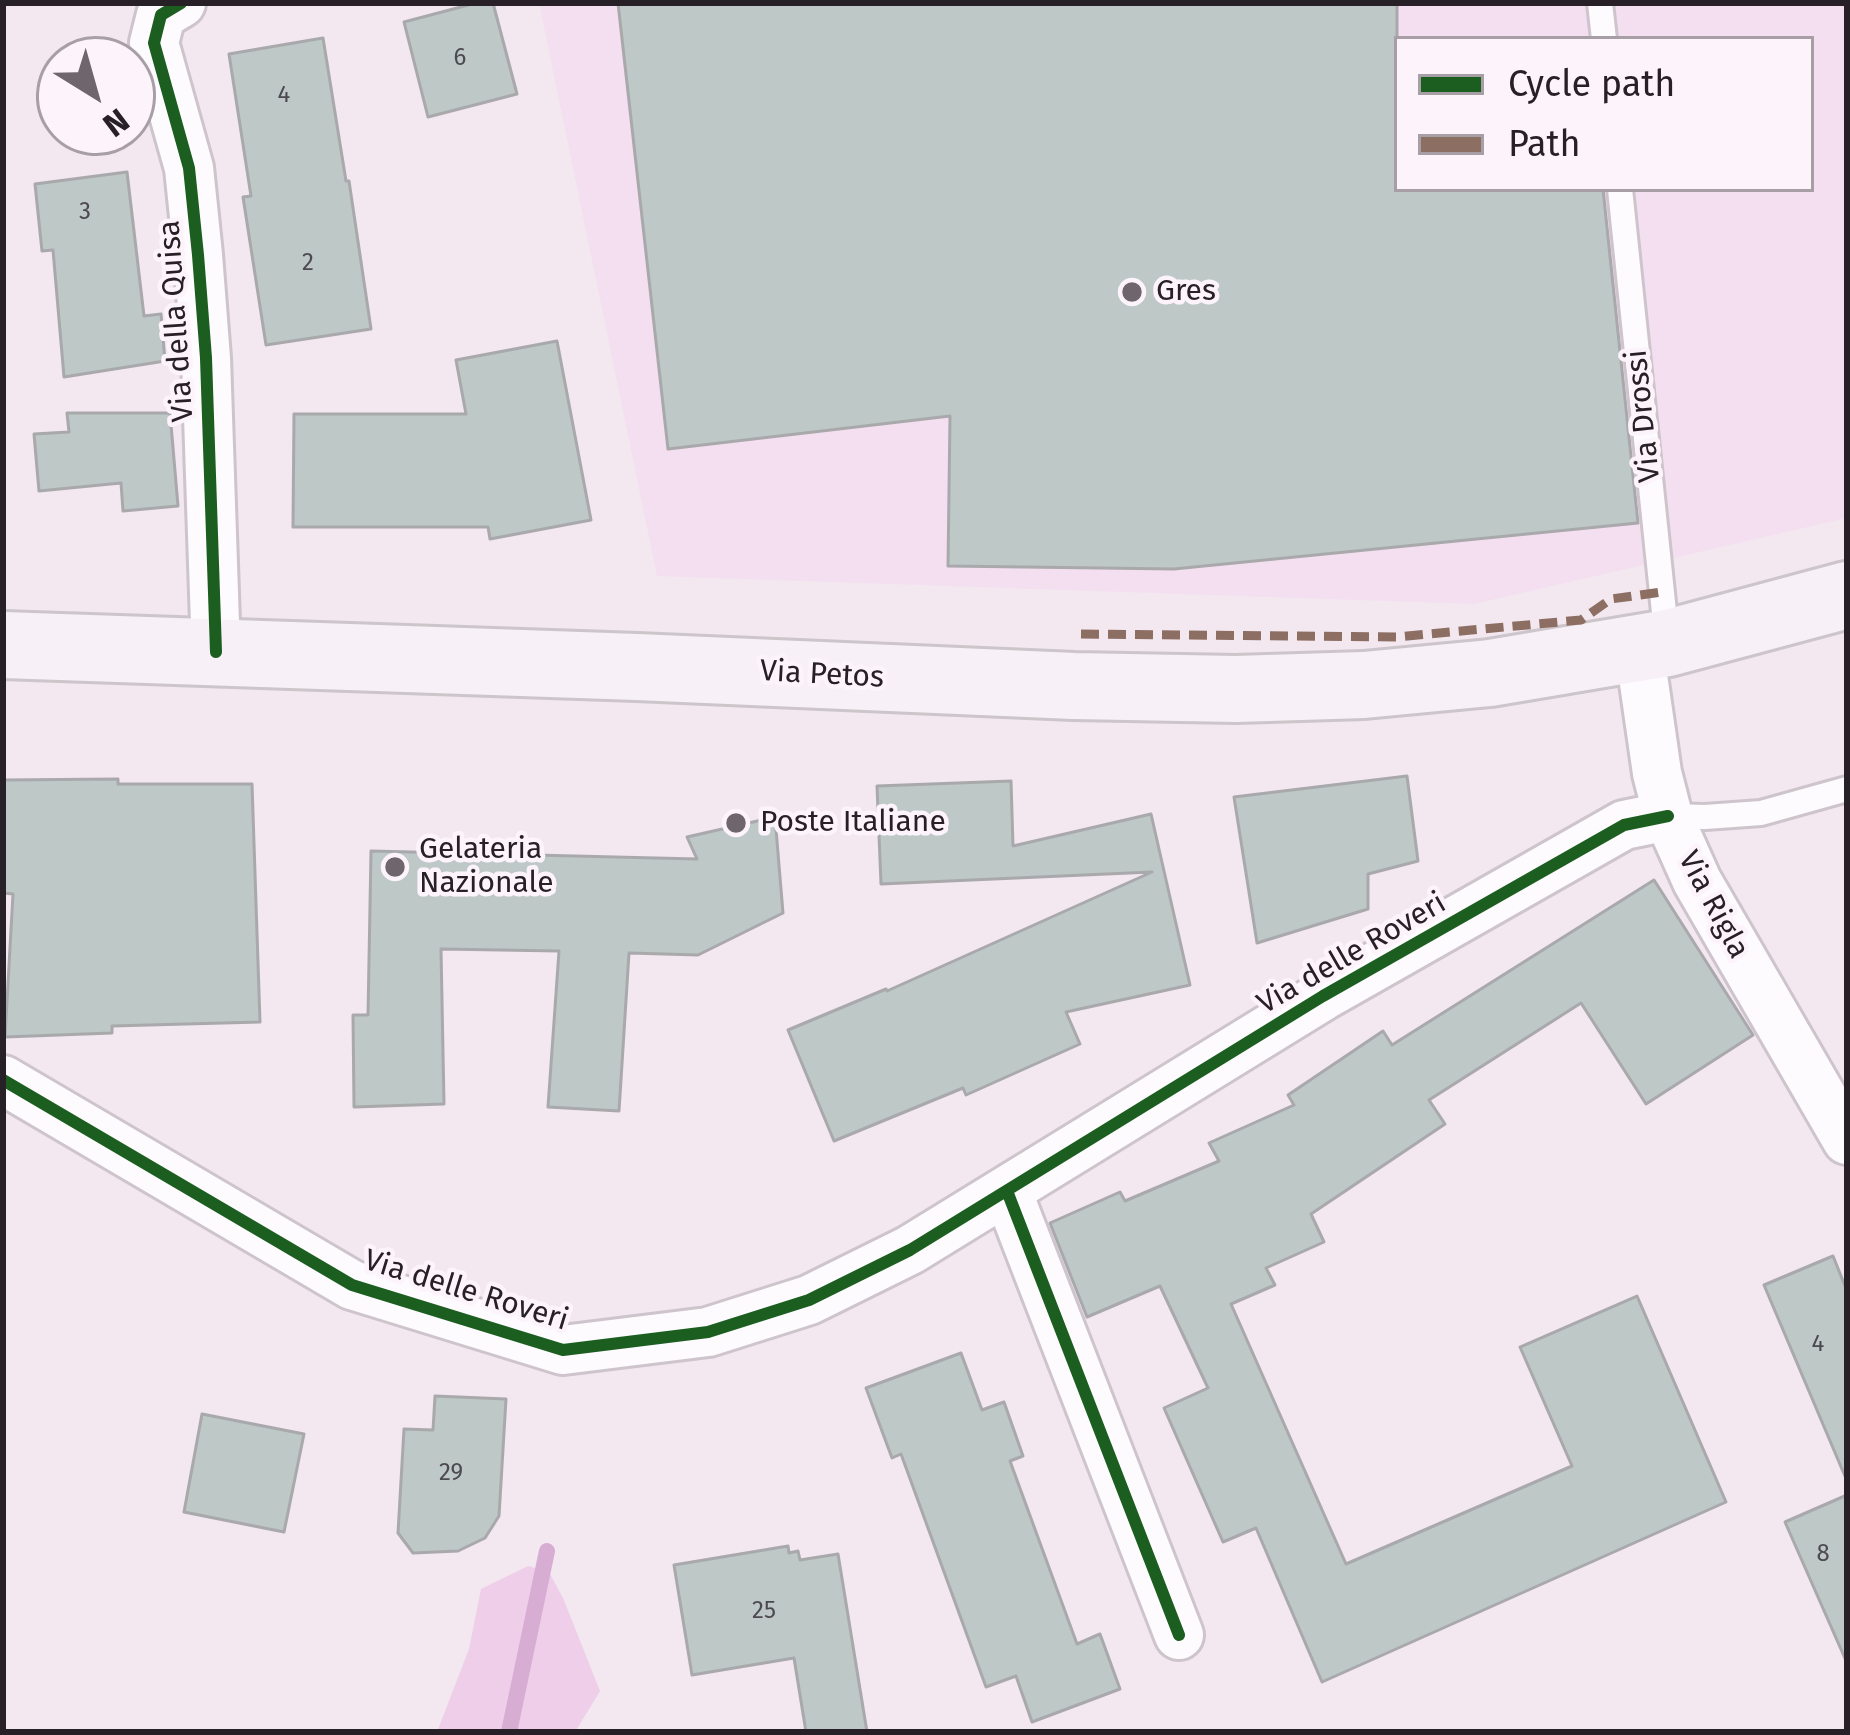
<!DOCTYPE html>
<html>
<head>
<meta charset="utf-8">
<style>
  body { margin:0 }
  #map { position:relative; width:1850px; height:1735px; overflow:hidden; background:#f3e7f0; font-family:"Fira Sans",sans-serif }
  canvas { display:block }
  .frame { position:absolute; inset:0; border:6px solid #282027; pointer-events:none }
  .legend { position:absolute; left:1394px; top:36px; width:420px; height:156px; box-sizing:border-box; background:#fdf4fb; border:3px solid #a89fa6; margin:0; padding:15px 21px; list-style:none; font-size:36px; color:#282027 }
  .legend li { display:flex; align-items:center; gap:24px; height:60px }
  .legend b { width:60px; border:3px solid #a89fa6 }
  .north { position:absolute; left:36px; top:36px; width:120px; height:120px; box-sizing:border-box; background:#fdf4fb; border:3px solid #a89fa6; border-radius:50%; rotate:143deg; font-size:33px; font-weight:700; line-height:48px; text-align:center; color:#282027 }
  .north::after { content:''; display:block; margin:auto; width:42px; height:54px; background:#6f666d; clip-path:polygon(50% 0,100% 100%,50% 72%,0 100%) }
</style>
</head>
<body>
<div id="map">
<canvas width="1850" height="1735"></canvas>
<div class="frame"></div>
<ul class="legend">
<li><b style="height:15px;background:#1b5e20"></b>Cycle path</li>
<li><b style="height:15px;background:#8d6e63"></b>Path</li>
</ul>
<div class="north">N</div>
</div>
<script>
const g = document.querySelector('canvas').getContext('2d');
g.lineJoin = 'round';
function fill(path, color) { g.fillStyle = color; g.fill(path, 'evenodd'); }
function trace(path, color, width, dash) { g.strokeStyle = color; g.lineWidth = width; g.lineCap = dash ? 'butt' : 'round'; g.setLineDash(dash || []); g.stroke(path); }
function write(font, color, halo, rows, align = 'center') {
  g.font = font + ' "Fira Sans",sans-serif'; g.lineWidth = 9; g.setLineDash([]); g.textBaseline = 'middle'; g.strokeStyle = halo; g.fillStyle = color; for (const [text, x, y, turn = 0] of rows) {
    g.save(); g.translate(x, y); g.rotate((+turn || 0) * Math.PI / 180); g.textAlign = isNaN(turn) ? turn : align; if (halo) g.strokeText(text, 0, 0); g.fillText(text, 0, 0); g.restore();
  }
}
fill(new Path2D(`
  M539 3H1847V518L1474 604 657 576ZM1397 39H1811V189H1397Z`), '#f4dff1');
fill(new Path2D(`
  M528 1566 549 1572 563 1598 600 1691 575 1732H437L469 1649 481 1589Z`), '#eecee9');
trace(new Path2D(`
  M509 1732 547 1551`), '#d8add3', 16);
const building = new Path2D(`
  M476 3H493L517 94 428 117 404 22Z
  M618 3H1397V189H1603L1638 523 1174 569 948 566 950 416 668 449Z
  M323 38 346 181H349L371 329 266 345 243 197 251 196 229 54Z
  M127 172 144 316 161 314 165 361 64 377 53 250 42 251 35 184Z
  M557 341 591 520 490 539 488 527H293L294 414H466L456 360Z
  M67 413H170L178 506 123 511 121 483 39 491 34 434 69 432Z
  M1407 776 1418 861 1368 874V909L1257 943 1234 797Z
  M118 779V784H252L260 1022 112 1026V1033L5 1037 13 894 3 893V780Z
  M1011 781 1013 846 1151 814 1190 985 1066 1012 1080 1044 966 1095 963 1088 834 1141 788 1030 886 989 887 991 1152 872 881 884 877 786Z
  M775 817 783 913 698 955 629 953 619 1111 548 1107 559 951 441 949 444 1104 354 1107 353 1015H368L371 851 697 859 687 837Z
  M1654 880 1753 1035 1646 1104 1581 1003 1429 1100 1445 1124 1311 1214 1324 1242 1266 1268 1275 1285 1231 1304 1346 1564 1572 1466 1520 1347 1637 1296 1726 1502 1322 1682 1256 1528 1223 1542 1164 1408 1208 1388 1160 1286 1087 1317 1050 1223 1120 1192 1125 1201 1219 1161 1209 1143 1294 1105 1288 1095 1383 1031 1392 1045Z
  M1833 1256 1847 1291V1481L1764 1285Z
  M961 1353 982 1410 1004 1402 1023 1456 1010 1461 1077 1644 1100 1634 1120 1689 1032 1722 1016 1676 986 1687 901 1454 892 1458 866 1388Z
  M435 1396 506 1399 499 1516 485 1538 458 1551 413 1553 398 1533 404 1429 433 1430Z
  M202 1414 304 1434 284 1532 184 1512Z
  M1847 1495V1663L1785 1522Z
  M788 1546 789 1553 798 1551 800 1560 838 1554 867 1732H806L794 1658 692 1675 674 1565Z`);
fill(building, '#bdc8c7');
trace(building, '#a9a9ab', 3);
const service = new Path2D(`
  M1600 3 1604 39
  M1620 189 1667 641
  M1668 816 1705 817 1761 813 1847 789`);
const minor = new Path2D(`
  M181 3 161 15 154 43 189 168 198 255 206 358 216 652
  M1639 648 1657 773 1668 816 1697 881 1847 1140
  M3 1080 352 1285 563 1350 708 1332 809 1300 910 1250 1323 996 1624 825 1668 816
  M1007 1191 1179 1635`);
const primary = new Path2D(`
  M3 645 637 667 1074 686 1236 689 1364 685 1490 673 1668 643 1847 595`);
trace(service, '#cec4cc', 30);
trace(minor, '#cec4cc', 54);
trace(primary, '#ccc5ca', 72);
trace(service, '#fdfbfd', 24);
trace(minor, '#fdfbfd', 48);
trace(primary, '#f7f0f6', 66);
trace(new Path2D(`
  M1081 634 1396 637 1581 620 1611 599 1662 592`), '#8d6e63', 9, [18, 9]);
trace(new Path2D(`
  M181 3 161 15 154 43 189 168 198 255 206 358 216 652
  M3 1080 352 1285 563 1350 708 1332 809 1300 910 1250 1323 996 1624 825 1668 816
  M1007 1191 1179 1635`), '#1b5e20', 12);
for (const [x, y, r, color] of [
  [1132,292,12,"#6f666d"],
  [736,823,12,"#6f666d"],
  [395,867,12,"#6f666d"]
]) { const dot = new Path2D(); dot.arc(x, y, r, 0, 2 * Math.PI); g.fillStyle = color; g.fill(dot); trace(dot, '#fdf4fb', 4.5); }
write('24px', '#4d4a4f', null, [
  ["6",460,58],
  ["4",284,95],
  ["3",85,212],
  ["2",308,263],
  ["4",1818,1344],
  ["29",451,1473],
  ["8",1823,1554],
  ["25",764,1611]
]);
write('30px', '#282027', '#fdf4fb', [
  ["Gres",1156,292],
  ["Poste Italiane",760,823],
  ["Gelateria",419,850],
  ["Nazionale",419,884]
], 'left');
write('30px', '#282027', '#fdf4fb', [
  ["Via della Quisa",177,321,-94],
  ["Via Drossi",1644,416,-96],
  ["Via Petos",822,675,3],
  ["Via Rigla",1713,905,62],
  ["Via delle Roveri",1352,954,-30],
  ["Via delle Roveri",466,1291,17]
]);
</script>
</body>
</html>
